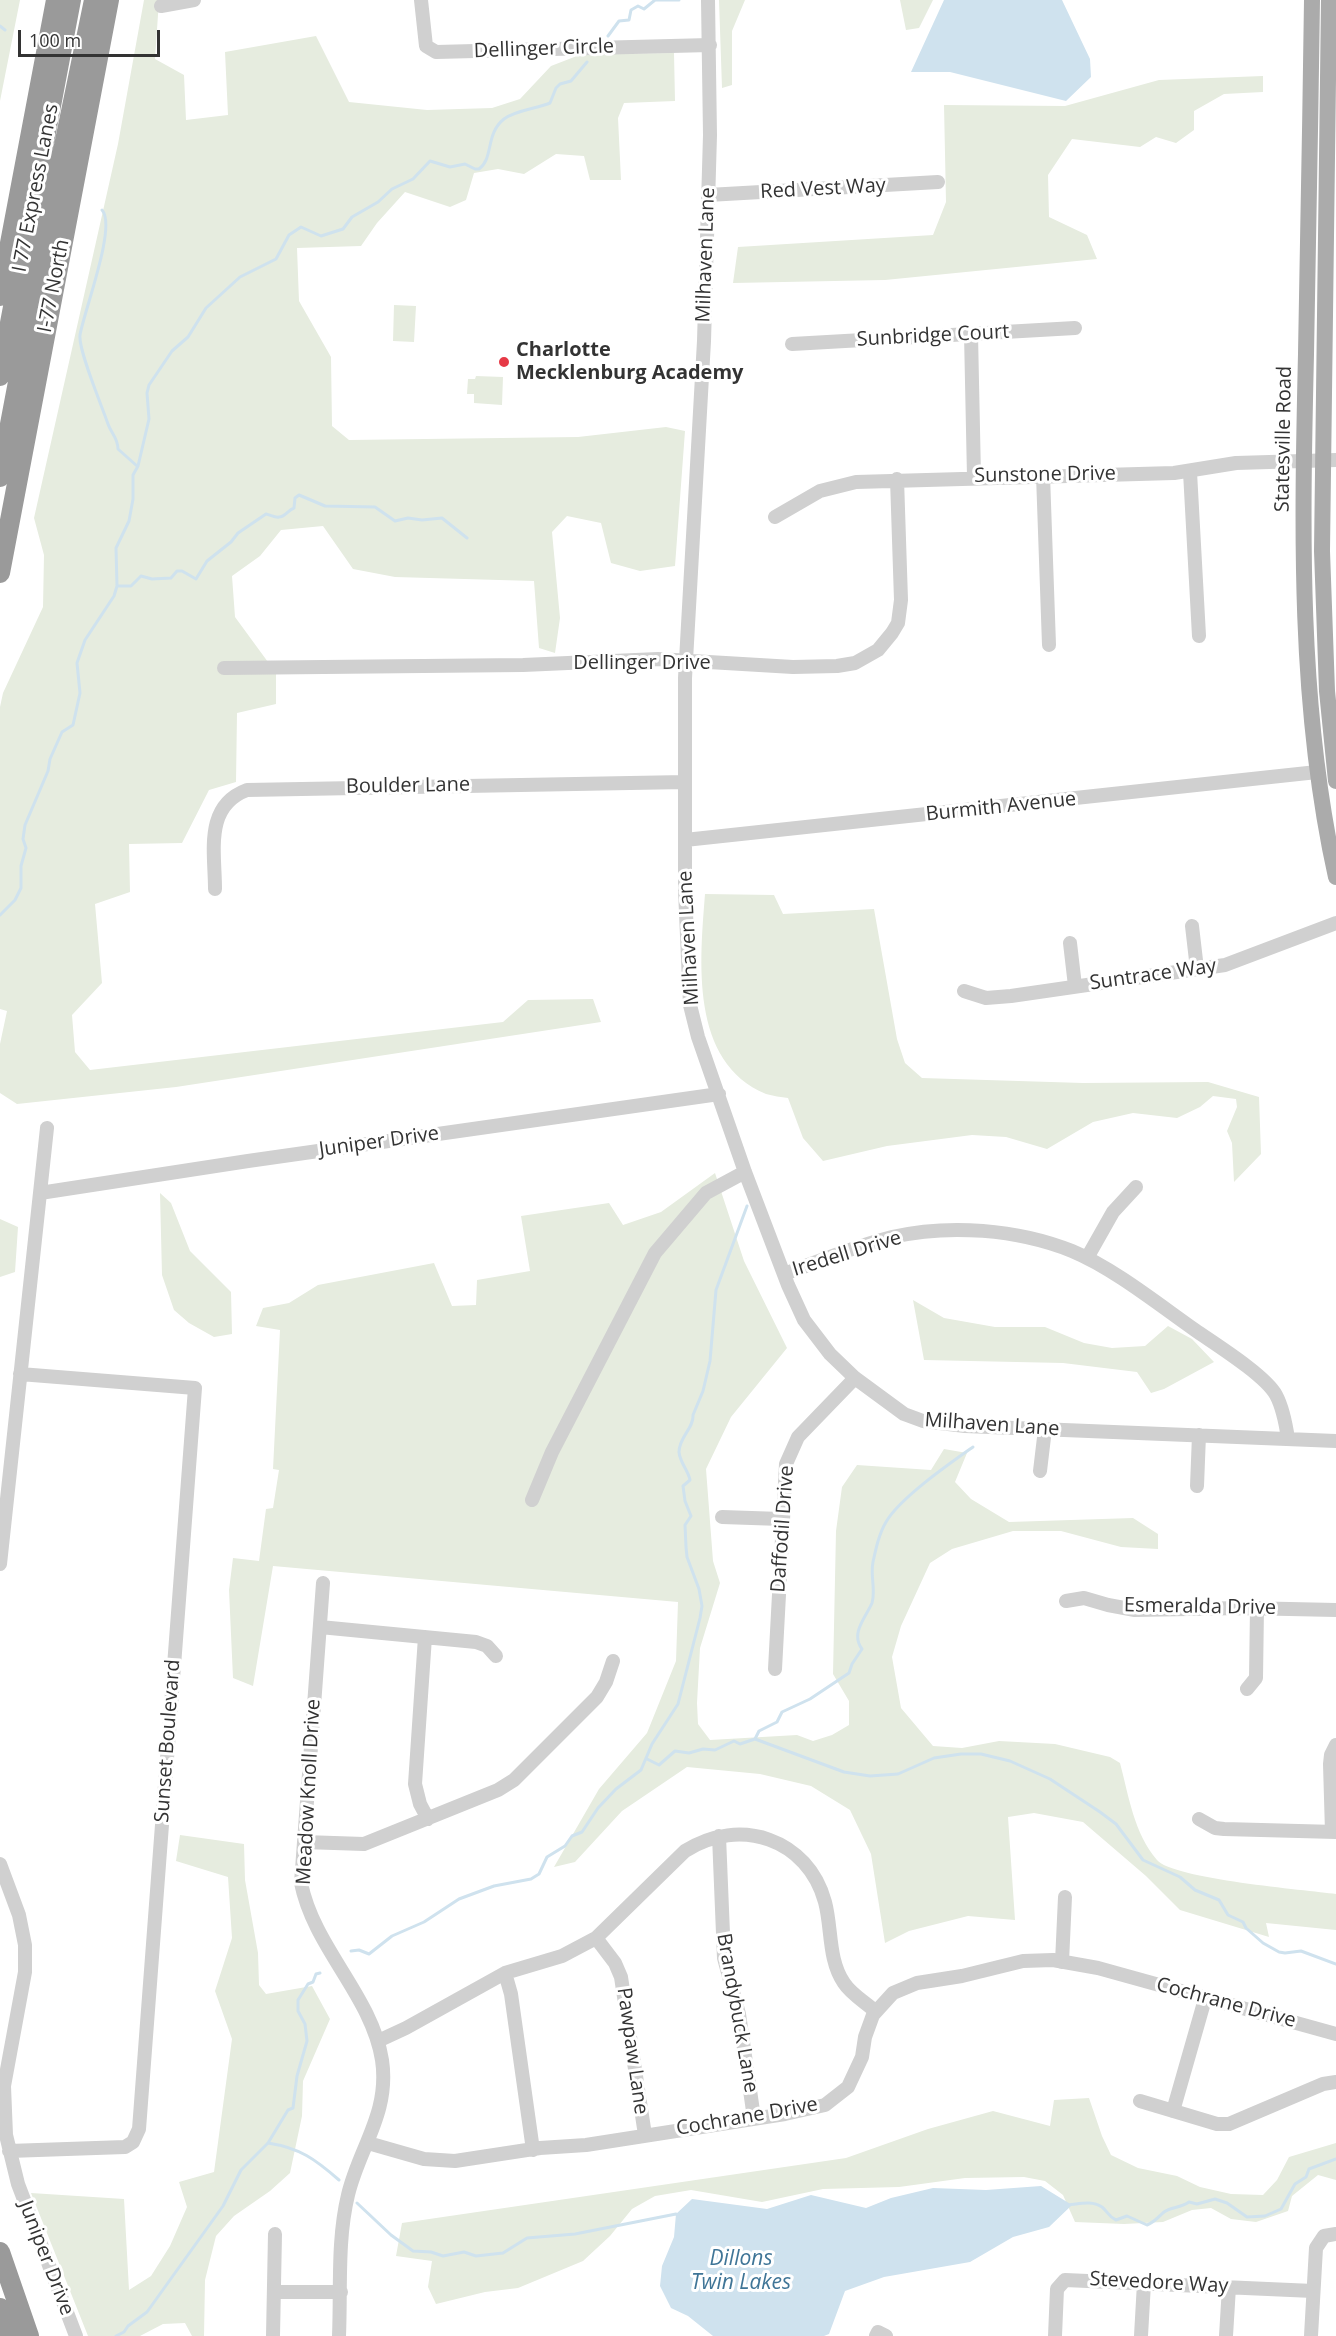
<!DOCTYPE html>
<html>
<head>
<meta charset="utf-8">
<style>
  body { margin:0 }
  #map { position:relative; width:1336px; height:2336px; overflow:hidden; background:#fff; font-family:"Open Sans",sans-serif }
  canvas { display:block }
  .scale { position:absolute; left:18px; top:30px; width:142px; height:27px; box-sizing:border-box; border:3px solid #333; border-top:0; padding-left:8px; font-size:18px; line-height:21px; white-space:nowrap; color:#333; -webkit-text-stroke:4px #fff; paint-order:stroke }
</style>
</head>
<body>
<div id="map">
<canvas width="1336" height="2336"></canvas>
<div class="scale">100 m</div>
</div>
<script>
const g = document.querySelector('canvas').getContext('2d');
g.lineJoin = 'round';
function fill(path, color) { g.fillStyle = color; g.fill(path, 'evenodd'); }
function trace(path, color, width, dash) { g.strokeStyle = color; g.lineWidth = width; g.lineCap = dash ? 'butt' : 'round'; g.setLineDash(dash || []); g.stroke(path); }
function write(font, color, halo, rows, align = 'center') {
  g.font = font + ' "Open Sans",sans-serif'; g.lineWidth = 6; g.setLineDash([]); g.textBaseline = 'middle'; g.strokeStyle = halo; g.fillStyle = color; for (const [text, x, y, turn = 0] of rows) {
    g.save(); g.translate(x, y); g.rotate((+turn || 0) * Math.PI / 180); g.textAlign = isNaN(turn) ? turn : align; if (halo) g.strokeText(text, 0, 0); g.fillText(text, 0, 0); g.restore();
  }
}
fill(new Path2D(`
  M0 0H20L0 101Z
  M144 0H159L155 59 184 75 186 120 228 115 225 52 316 36 349 102 427 110 492 108 520 99 551 66 582 54 674 53 675 101 624 103 618 118 621 180H590L584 156 556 154 524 174 498 169 474 173 466 200 450 207 405 192 377 223 361 246 297 248 299 301 331 357 332 426 349 440 578 437 666 427 685 431 675 566 640 571 611 563 601 523 567 516 552 532 560 618 555 653 539 648 534 581 395 577 353 569 323 526 281 530 260 556 232 576 235 617 276 673V704L237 713 236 782 209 790 182 843 129 844 130 892 95 904 102 983 72 1015 75 1052 90 1070 503 1022 528 1000 593 999 601 1022 176 1087 17 1104 0 1093V1044L7 1011 0 1009V707L3 693 43 607 44 555 34 518 118 144Z
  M719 0H745L732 31V85L722 88Z
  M900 0H933L919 28 906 30Z
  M1263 76V92L1224 94 1194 111V130L1176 143 1156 137 1140 147 1072 139 1048 175 1049 217 1087 235 1097 259 885 280 733 283 738 247 933 235 946 202 944 105 1065 106 1159 80Z
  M394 305 416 306 414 342 393 341Z
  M476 376 503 377 502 405 474 403V394H467L468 379H475Z
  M705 894 774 895 783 914 874 909 897 1039 905 1063 922 1078 1083 1083 1208 1082 1259 1097 1261 1154 1234 1182 1232 1143 1227 1131 1237 1107 1236 1099 1213 1096 1200 1107 1177 1118 1133 1113 1093 1122 1047 1149 1006 1137 972 1135 887 1146 823 1161 803 1138 788 1098C781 1097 773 1096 766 1094 689 1062 700 960 705 894Z
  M715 1173 744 1261 787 1348 731 1417 706 1469 713 1561 720 1583 700 1648 697 1703 698 1724 710 1740 797 1735 813 1741 832 1735 849 1725V1701L833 1674 836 1531 842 1487 857 1465 931 1470 944 1449 967 1453 955 1482 971 1499 1009 1522 1133 1518 1158 1534V1549L1121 1547 1061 1531H1013L952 1549 930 1563 901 1626 892 1657 901 1708 933 1746 962 1748 999 1741 1055 1744 1110 1757 1120 1763C1129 1797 1134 1833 1157 1860 1173 1879 1306 1890 1336 1894V1930L1266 1923 1269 1937 1180 1910 1146 1876 1083 1822 1034 1813 1008 1817 1015 1920 968 1916 909 1931 885 1943 871 1854 850 1810 811 1786 760 1774 687 1767 622 1811 575 1862 554 1867 599 1789 647 1733 676 1661 678 1602 273 1566 253 1686 233 1678 229 1590 233 1558 259 1561 266 1509 273 1508 279 1470 273 1469 280 1330 256 1326 263 1308 289 1303 318 1285 434 1263 452 1306 476 1305 477 1280 530 1271 521 1216 609 1203 623 1225 661 1212Z
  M160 1193 171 1203 190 1251 231 1292 232 1334 214 1337 189 1323 174 1310 162 1275Z
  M0 1219 18 1227 15 1272 0 1277Z
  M913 1300 944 1318 995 1327H1045L1084 1343 1112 1348 1145 1346 1168 1326 1192 1339 1214 1362 1164 1389 1151 1393 1137 1372 1063 1363 924 1360Z
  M180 1835 244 1844 245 1880 258 1953 259 1985 266 1994 312 1986 330 2019 303 2081 302 2116 290 2173 270 2191 234 2216 216 2236 205 2280 204 2336H192L185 2323 163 2324 140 2336H88L31 2193 124 2199 129 2290 151 2276 170 2246 187 2207 179 2182 214 2172 232 2039 215 1991 232 1938 228 1877 176 1861Z
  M1089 2098 1102 2136 1111 2155 1138 2168 1177 2176 1200 2187 1231 2194 1263 2195 1277 2180 1289 2157 1336 2143V2180L1318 2175 1292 2196 1288 2211 1256 2222 1231 2219 1211 2208 1192 2210 1163 2222 1124 2224 1075 2222 1063 2195 1045 2181 1024 2177 965 2178 899 2187 823 2189 762 2202 691 2190 655 2196 632 2209 610 2236 583 2261 518 2288 485 2292 436 2304 428 2287 432 2261 396 2256 402 2223 846 2158 928 2129 993 2111 1050 2126 1054 2100Z`), '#e6ecdf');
fill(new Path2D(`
  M944 0H1062L1090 59 1091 77 1066 101 950 72H911Z
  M1041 2186 1072 2205 1049 2227 1013 2237 970 2262 884 2277 845 2291 829 2334 824 2336H713L688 2316 671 2308 660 2286 662 2266 674 2237 676 2214 692 2199 767 2209 811 2195 866 2208 891 2198 933 2188 986 2190Z`), '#cfe2ee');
trace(new Path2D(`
  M0 26 5 30
  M608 36 619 21 629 20 631 10 638 6 644 9 655 0H679
  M102 210C117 226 84 311 80 335 78 350 102 406 108 424 111 433 118 438 118 449L137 466
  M117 586H131L141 576 152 579 171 578 177 571H182L196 579 207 561 231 542 238 533 266 514C271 515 275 518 279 517 285 517 288 510 294 508L295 498 299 495 325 506 375 507 395 521 408 518 422 520 442 518 467 538
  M0 915 15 900 21 888V866L26 848 23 839 25 825 48 771 50 759 62 732 73 725 80 693 77 663 85 640 114 596 117 586 116 548 129 521 133 499V475L138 466 149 419 147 393 149 385 172 351 188 337 206 308 240 277 276 259 289 235 301 227 321 236 343 229 352 217 378 202 392 189 413 179 430 161 450 167 465 164 475 169H479C494 158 485 134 504 119 516 110 536 109 550 103L556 88 560 84 571 81 587 62
  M755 1739 844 1772 870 1776 898 1774 934 1758 961 1754H981L1010 1761 1050 1779 1100 1812 1116 1824 1143 1860 1180 1877 1195 1890 1219 1900 1228 1915 1243 1922 1246 1928 1263 1943 1279 1952 1285 1953 1301 1951 1336 1964
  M647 1759 659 1765 675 1751 689 1753 703 1749 715 1750 734 1741 740 1744 755 1739 759 1731 777 1722 782 1712 810 1699 849 1673 852 1664 862 1649C850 1633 866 1617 872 1603 876 1590 870 1576 873 1562 876 1548 879 1534 886 1522 900 1498 949 1464 973 1447
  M351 1951 359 1950 369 1954 392 1936 424 1922 459 1899 494 1886 531 1879 539 1874 547 1857 565 1846 572 1836 582 1832 598 1808 616 1789 641 1770 652 1744 678 1704 700 1618 702 1606 699 1589 687 1557 686 1547 685 1525 691 1516 685 1501 683 1486 690 1480C688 1470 680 1463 679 1452 679 1437 694 1428 693 1415L703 1391 710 1361 716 1290 747 1206
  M268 2143C300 2148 315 2159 339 2180
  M357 2203 391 2235 413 2251 431 2252 443 2256 464 2252 476 2256 503 2253 527 2238 575 2234 676 2214 679 2216
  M1068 2205C1080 2204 1091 2200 1102 2207 1108 2212 1109 2217 1116 2220L1127 2216 1147 2225C1155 2222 1158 2217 1164 2212 1171 2207 1181 2208 1189 2202L1197 2204 1215 2199 1227 2203 1247 2217 1265 2216 1281 2209 1295 2184 1306 2177 1309 2169 1336 2159
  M116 2336 124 2332 128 2326 147 2312 223 2206 241 2170 268 2143 288 2110 293 2108 297 2076 307 2041 305 2024 298 2011V2000L308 1984 313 1982 316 1974 320 1973`), '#cfe2ee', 3);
trace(new Path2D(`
  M421 0 426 46 436 52 710 45
  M708 0 710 135 704 341 685 678V890L690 1005 698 1037 745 1172 788 1285 804 1320 830 1354 855 1378 904 1414 923 1421 965 1426 1336 1441
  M161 6 194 0
  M708 195 938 182
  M971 334 974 477
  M792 344 1075 328
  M1190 472 1199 636
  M1043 475 1049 645
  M775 517 820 491 856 482 1174 473 1236 463 1336 460
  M224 668 523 665 658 659 793 667 837 666 855 663 878 650 892 633 898 623 901 600 897 479
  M685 840 1317 772
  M215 889C215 852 204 806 247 790L685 782
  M1192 926 1197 969
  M1070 943 1075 986
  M964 991 986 998 1011 996 1225 965 1336 923
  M40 1193 248 1161 719 1094
  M1087 1258 1113 1212 1136 1187
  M784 1274C820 1261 855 1246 892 1237 949 1224 1017 1229 1072 1251 1113 1268 1158 1304 1195 1330 1215 1344 1265 1375 1276 1395 1283 1408 1286 1425 1288 1439
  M1040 1471 1045 1429
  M1197 1486 1199 1435
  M532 1500 552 1452 655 1253 706 1193 745 1172
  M722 1517 781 1519
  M0 1564 47 1128
  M323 1583 301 1883C314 1948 372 1996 382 2060 390 2113 359 2148 348 2195 337 2240 341 2290 339 2336
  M1066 1601 1084 1598 1108 1605 1135 1610 1243 1608 1336 1610
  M320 1627 476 1642 487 1646 496 1656
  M425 1637 415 1784 420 1804 428 1819
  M775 1669 786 1464 798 1437 855 1378
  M1247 1689 1256 1678 1257 1608
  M1199 1819 1215 1828 1224 1829 1336 1832
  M1332 1832 1330 1764 1331 1755 1336 1745
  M719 1836 724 1958 739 2014 754 2118
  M304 1842 364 1844 498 1790 514 1780 597 1697 606 1682 613 1661
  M0 1864 19 1915 25 1945V1972L4 2086 6 2135 18 2184 76 2336
  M596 1938 615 1963 621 1977 645 2135
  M1062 1962 1065 1897
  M505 1973 511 1994 533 2150
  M378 2041 406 2028 505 1973 562 1956 596 1938 685 1851C740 1816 808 1839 825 1902 832 1928 828 1960 844 1983 851 1994 865 2002 875 2011
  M1140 2101 1217 2124H1229L1323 2084 1336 2082
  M1173 2111 1205 1999
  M368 2143 424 2159 455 2161 540 2148 586 2145 785 2114 825 2105 848 2087 862 2057 865 2037 873 2015 893 1993 917 1983 962 1976 1023 1961 1053 1960 1098 1968 1336 2034
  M9 2151 125 2147 133 2142 139 2129 195 1388 20 1374
  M274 2292H341
  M273 2336 275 2234
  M876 2336 878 2332 886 2336
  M1055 2336 1057 2289 1065 2280 1313 2291
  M1141 2336 1144 2283
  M1226 2336 1229 2287
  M1311 2336 1316 2248 1324 2236 1336 2234`), '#d0d0d0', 14);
trace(new Path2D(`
  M1312 0C1310 118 1309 236 1306 354 1302 528 1298 706 1336 877
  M1329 0 1322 551 1327 691 1336 781`), '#ababab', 16);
trace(new Path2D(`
  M0 296 56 0
  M0 376 71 0
  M0 477 48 223 94 0
  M0 573 109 0
  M0 2252 29 2336
  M0 2308 9 2336`), '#9a9a9a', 20);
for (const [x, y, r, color] of [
  [504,362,6,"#e63946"]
]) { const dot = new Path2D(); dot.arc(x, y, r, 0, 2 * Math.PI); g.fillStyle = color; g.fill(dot); trace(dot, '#fff', 2); }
write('20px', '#333', '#fff', [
  ["Dellinger Circle",544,49,-2],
  ["I 77 Express Lanes",36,188,-79],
  ["Red Vest Way",823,189,-3],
  ["Milhaven Lane",706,255,-88],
  ["I-77 North",54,286,-79],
  ["Sunbridge Court",933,336,-3],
  ["Statesville Road",1284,439,-89],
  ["Sunstone Drive",1045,475,-1],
  ["Dellinger Drive",642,663],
  ["Boulder Lane",408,786,-1],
  ["Burmith Avenue",1001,807,-6],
  ["Milhaven Lane",689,938,-93],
  ["Suntrace Way",1153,975,-8],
  ["Juniper Drive",379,1142,-8],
  ["Iredell Drive",847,1254,-17],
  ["Milhaven Lane",992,1425,4],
  ["Daffodil Drive",783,1529,-86],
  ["Esmeralda Drive",1200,1607,1],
  ["Sunset Boulevard",168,1741,-86],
  ["Meadow Knoll Drive",309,1792,-87],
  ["Cochrane Drive",1226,2003,15],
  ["Brandybuck Lane",737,2013,80],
  ["Pawpaw Lane",632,2051,82],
  ["Cochrane Drive",747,2117,-10],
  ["Juniper Drive",46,2258,69],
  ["Stevedore Way",1159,2283,3]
]);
write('bold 20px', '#333', '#fff', [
  ["Charlotte",516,350],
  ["Mecklenburg Academy",516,373]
], 'left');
write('italic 21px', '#3f7597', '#fff', [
  ["Dillons",741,2259],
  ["Twin Lakes",741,2283]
]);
</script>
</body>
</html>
